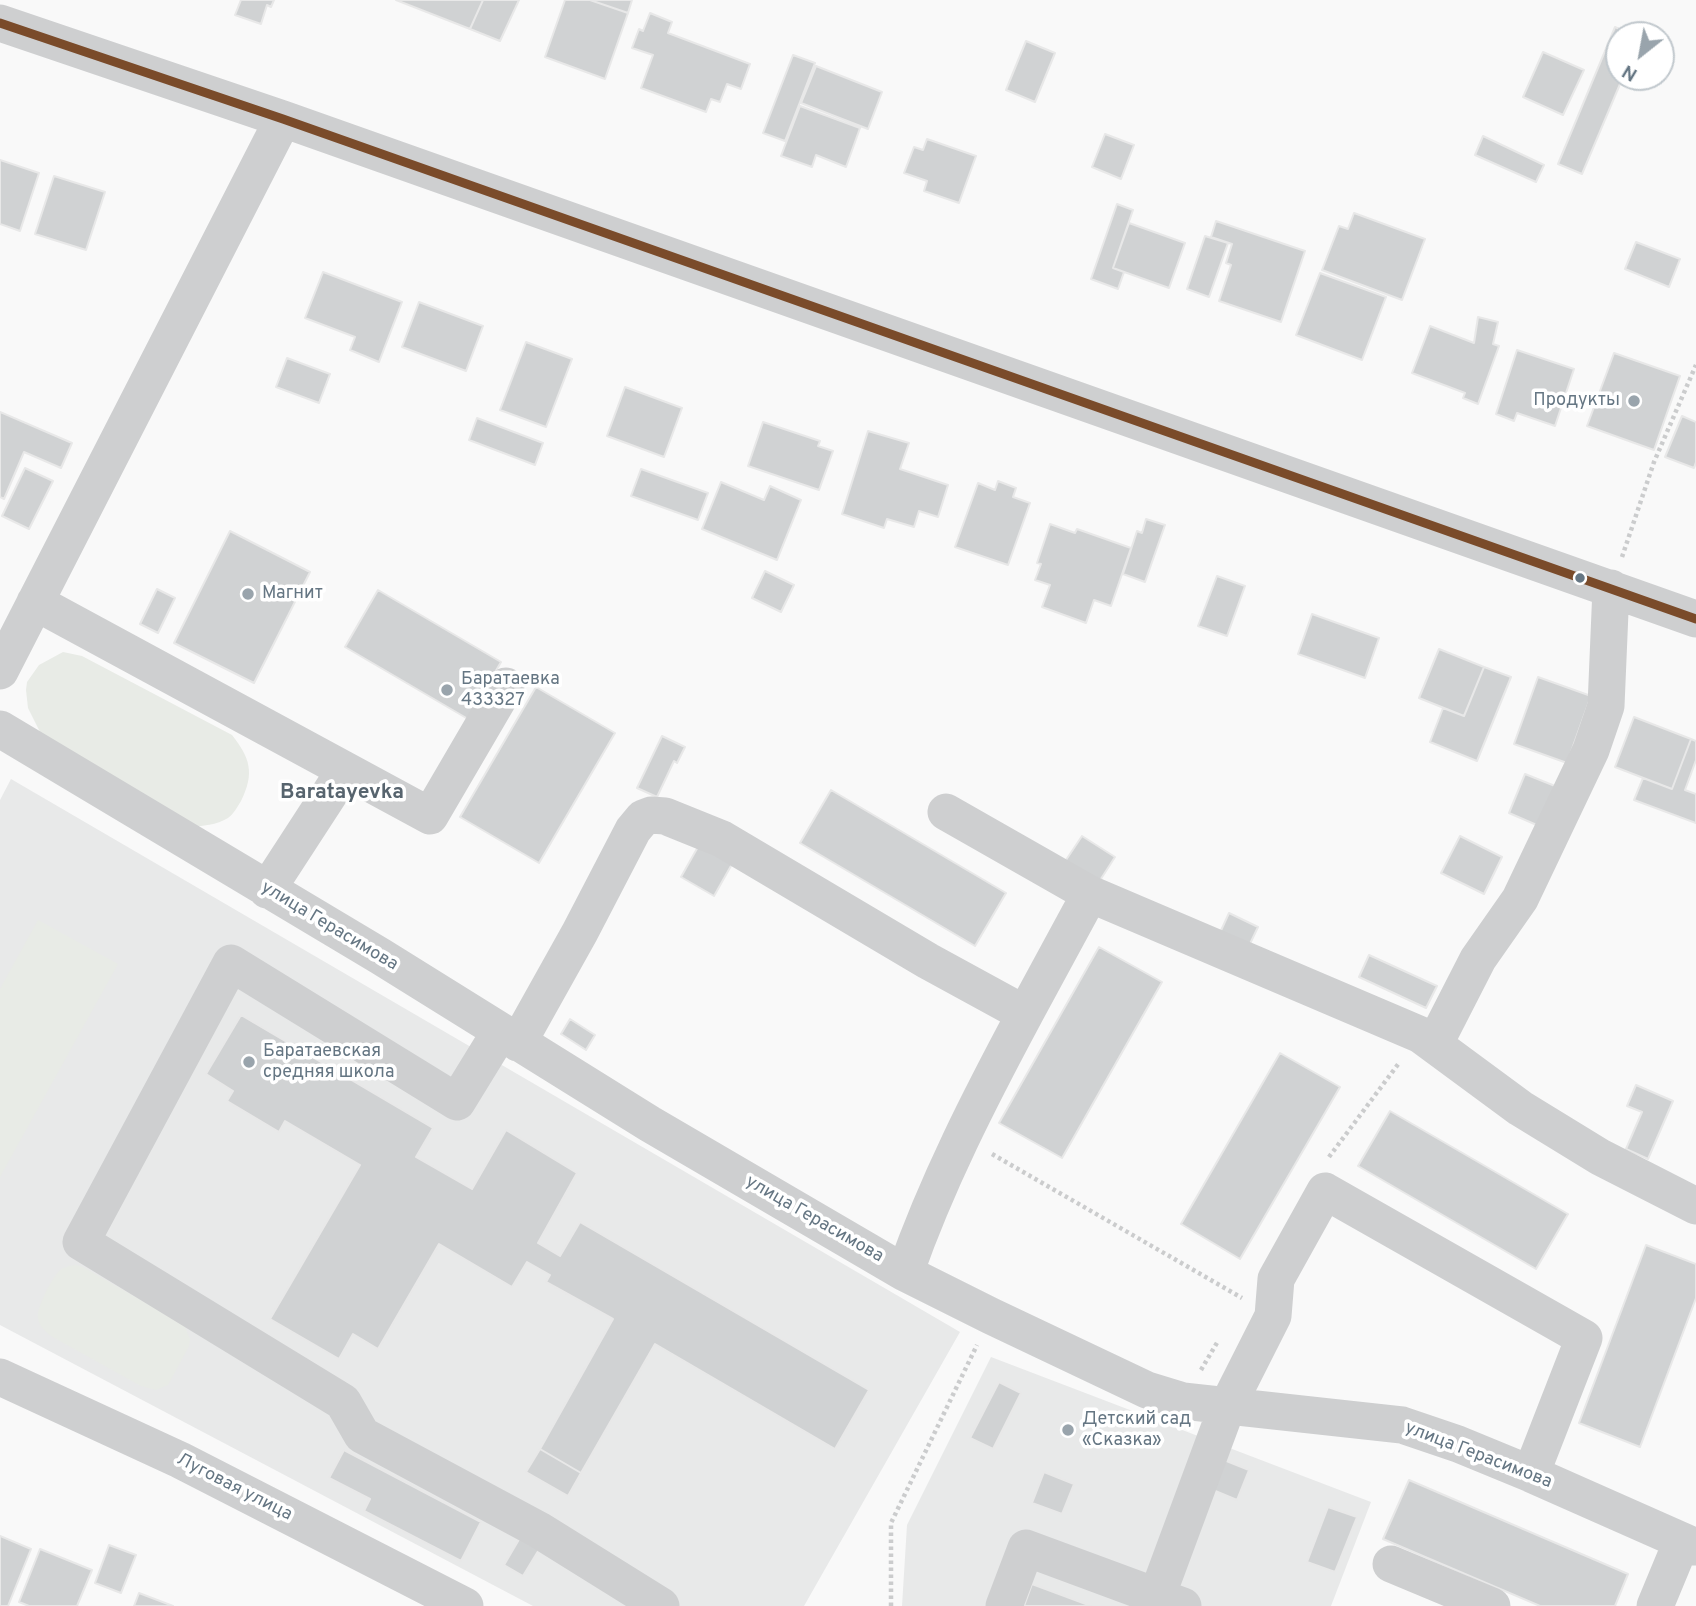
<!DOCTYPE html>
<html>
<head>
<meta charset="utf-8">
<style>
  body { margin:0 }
  #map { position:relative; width:1696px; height:1606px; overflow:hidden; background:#f9f9f9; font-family:Overpass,sans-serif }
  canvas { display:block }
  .north { position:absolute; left:1605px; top:21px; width:70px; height:70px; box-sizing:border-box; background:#fff; border:2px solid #c1c8cd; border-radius:50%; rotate:211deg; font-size:19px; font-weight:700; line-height:28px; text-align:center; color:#657683 }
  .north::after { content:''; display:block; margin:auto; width:24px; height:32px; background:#99a4ac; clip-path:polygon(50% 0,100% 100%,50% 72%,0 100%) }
</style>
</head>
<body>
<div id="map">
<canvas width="1696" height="1606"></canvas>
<div class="north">N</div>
</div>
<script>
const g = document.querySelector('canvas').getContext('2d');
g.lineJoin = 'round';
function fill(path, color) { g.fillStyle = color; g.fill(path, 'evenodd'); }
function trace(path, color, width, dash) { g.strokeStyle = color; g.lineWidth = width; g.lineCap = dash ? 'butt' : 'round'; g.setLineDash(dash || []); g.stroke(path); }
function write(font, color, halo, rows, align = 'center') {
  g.font = font + ' Overpass,sans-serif'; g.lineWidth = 7; g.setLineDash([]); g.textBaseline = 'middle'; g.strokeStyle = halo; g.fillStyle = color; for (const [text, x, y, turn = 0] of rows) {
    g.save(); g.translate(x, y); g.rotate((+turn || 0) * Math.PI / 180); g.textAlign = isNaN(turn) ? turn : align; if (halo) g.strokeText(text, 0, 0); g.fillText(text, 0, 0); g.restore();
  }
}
fill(new Path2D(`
  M11 779 960 1332 804 1606H533L0 1325V800Z
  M991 1357 1371 1502 1331 1606H902L907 1525Z`), '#e8e9e9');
fill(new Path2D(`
  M63 652 82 656 232 735C250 758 255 773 241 801 238 806 233 815 228 818 217 825 202 826 190 827L43 738 28 708 26 690 27 682 39 665Z
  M38 920 118 964 0 1177V989Z
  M75 1265 83 1267 184 1325 190 1339 189 1346 168 1385 156 1390 141 1386 51 1336C45 1331 39 1326 38 1318 36 1309 52 1278 59 1271 64 1267 69 1266 75 1265Z`), '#e8ebe6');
const building = new Path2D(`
  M241 0H274L271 7 267 5 261 24 235 15Z
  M396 0H483L470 29Z
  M483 0H519L500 41 470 29Z
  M565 0H590L628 13 605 79 545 57Z
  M590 0H632L628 13Z
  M650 13 672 22 668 33 750 64 741 89 727 84 720 102 711 99 706 112 641 88 653 55 632 48 639 29 643 31Z
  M1615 27 1632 35H1619V77H1623L1582 174 1558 164Z
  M1026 41 1055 53 1035 102 1006 90Z
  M1543 52 1584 70 1563 115 1523 97Z
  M793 55 815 63 785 141 763 133Z
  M816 66 882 92 868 129 801 103Z
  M800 106 860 128 846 167 816 155 812 167 781 156Z
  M1105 134 1134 145 1121 179 1092 167Z
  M1483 136 1544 165 1536 182 1475 155Z
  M927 139 976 156 959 203 924 191 927 181 904 173 914 147 923 150Z
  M0 160 39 173 20 231 0 224Z
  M54 176 105 192 86 250 35 234Z
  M1117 204 1133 210 1113 268 1124 272 1118 289 1091 279Z
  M1354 213 1425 239 1402 300 1322 270 1339 226 1348 229Z
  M1216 221 1305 251 1281 322 1219 301 1231 265 1226 263 1232 244 1211 237Z
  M1129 223 1185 243 1169 288 1113 268Z
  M1205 236 1228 243 1209 297 1187 289Z
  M1636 242 1680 259 1669 287 1625 269Z
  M323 272 402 302 379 362 350 350 355 337 305 318Z
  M1320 273 1386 297 1362 360 1296 335Z
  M419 302 483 326 466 371 402 347Z
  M1478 317 1498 322 1493 344 1499 346 1478 404 1463 398 1465 393 1412 373 1430 326 1474 343Z
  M526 342 572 359 546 427 500 410Z
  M1517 350 1574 369 1555 426 1517 413 1514 421 1496 414Z
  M1614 353 1680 376 1654 450 1587 426Z
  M287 358 330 374 319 403 276 387Z
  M625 387 682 408 664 457 607 436Z
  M0 412 72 443 61 468 24 452 4 499 0 497Z
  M1682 416 1696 422V462L1694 468 1665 457Z
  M477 418 543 443 535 465 469 440Z
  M763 422 820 441 818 446 833 451 819 490 748 466Z
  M868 431 909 443 900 469 948 485 938 517 919 511 914 527 887 519 884 528 842 514Z
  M25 468 53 481 29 529 2 516Z
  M641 469 708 493 698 520 631 496Z
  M998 481 1016 488 1013 497 1030 503 1008 565 955 547 978 483 995 490Z
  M721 482 764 500 770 486 801 500 777 560 702 529Z
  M1146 519 1165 525 1145 582 1123 574 1137 531 1142 533Z
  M1050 524 1075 533 1077 529 1131 548 1111 606 1094 600 1086 623 1042 607 1050 585 1035 580 1041 564 1037 563Z
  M230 531 310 572 254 683 174 643Z
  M765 571 794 585 781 612 752 598Z
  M1217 576 1245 586 1227 636 1198 626Z
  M157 589 175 598 158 633 140 624Z
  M378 590 501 662 468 719 345 647Z
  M1312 614 1379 638 1365 678 1298 654Z
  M1439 649 1484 667 1464 716 1419 698Z
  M1484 667 1511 677 1477 761 1430 742 1443 708 1464 716Z
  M1538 677 1591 696 1567 763 1514 744Z
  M536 687 615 733 539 863 460 817Z
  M1634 717 1691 739 1672 789 1615 767Z
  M662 736 685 747 677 763 674 761 657 797 637 788Z
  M1691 739 1696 741V760L1685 790 1696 794V823L1634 800 1643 778 1672 789Z
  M1525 774 1555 786 1539 826 1509 813Z
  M831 790 1006 893 975 946 800 843Z
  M1082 836 1115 857 1097 885 1064 863Z
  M1460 836 1502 857 1484 894 1441 873Z
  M703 838 736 857 714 896 681 877Z
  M1229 913 1258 927 1247 950 1218 937Z
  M1099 947 1162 982 1062 1158 999 1123Z
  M1369 955 1437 986 1426 1008 1359 977Z
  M241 1015 433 1128 416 1157 472 1189 506 1130 577 1173 538 1243 560 1256 580 1222 869 1390 835 1449 655 1344 581 1473 540 1449 613 1319 546 1282 550 1275 527 1262 512 1287 439 1244 378 1349 353 1334 339 1359 270 1319 360 1165 285 1121 279 1132 227 1101 233 1091 206 1074Z
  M570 1019 595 1035 586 1050 561 1034Z
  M1280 1053 1340 1087 1240 1259 1181 1224Z
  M1636 1085 1673 1101 1648 1159 1626 1149 1642 1112 1627 1106Z
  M1390 1111 1568 1214 1536 1269 1358 1166Z
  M1646 1245 1696 1264V1298L1640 1447 1579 1423Z
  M999 1382 1021 1393 993 1449 970 1438Z
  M540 1449 581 1473 568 1496 526 1472Z
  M344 1450 481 1522 461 1561 364 1511 370 1499 329 1478Z
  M1219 1458 1249 1470 1237 1500 1208 1488Z
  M1044 1472 1074 1484 1062 1514 1032 1503Z
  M1409 1480 1628 1574 1615 1606H1540L1383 1539Z
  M1328 1507 1357 1517 1335 1572 1307 1562Z
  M0 1536 31 1549 8 1606H0Z
  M521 1536 540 1548 523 1576 504 1565Z
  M109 1545 136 1555 121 1593 95 1583Z
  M40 1549 92 1570 77 1606H29L19 1602Z
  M1032 1584 1091 1606H1024Z
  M139 1593 173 1606H134Z`);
fill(building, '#d0d2d3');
trace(building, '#e8e8e8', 2);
trace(new Path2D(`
  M1622 557 1654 462 1696 365
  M992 1154 1242 1298
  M1329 1157 1399 1063
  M1201 1370 1218 1341
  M891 1606V1523L977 1345`), '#cbcccd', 4.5, [3.5, 3.5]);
trace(new Path2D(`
  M0 23 283 119 1696 619
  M35 602 430 816 506 686
  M0 671 283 119
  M0 729 380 956 650 1124 905 1273 991 1316 1147 1390 1183 1401 1402 1425 1458 1444 1531 1474 1696 1547
  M946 812 1090 894 1421 1035 1520 1108 1600 1157 1696 1206
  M267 890 345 770
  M500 1032 457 1102 231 963 81 1242 343 1402 362 1435 539 1530 661 1606
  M518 1043 580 932 633 830 643 818 651 815 665 816 722 839 928 961 1025 1014 1090 894
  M1435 1043 1478 959 1520 899 1591 750 1606 706 1611 588
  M905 1273C937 1182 980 1098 1025 1014
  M0 1377 180 1460 465 1606
  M1391 1564 1492 1606
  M1157 1596 1227 1407 1273 1316 1276 1279 1325 1191 1584 1338 1531 1474
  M1004 1606 1026 1548 1183 1606
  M1655 1606 1682 1541`), '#cecfd0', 37);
trace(new Path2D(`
  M0 23 283 119 1696 619`), '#7a4b2a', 9);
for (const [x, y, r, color] of [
  [1634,401,7,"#99a4ac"],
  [1580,578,6,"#657683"],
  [248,594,7,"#99a4ac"],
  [447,690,7,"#99a4ac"],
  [249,1062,7,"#99a4ac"],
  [1068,1430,7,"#99a4ac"]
]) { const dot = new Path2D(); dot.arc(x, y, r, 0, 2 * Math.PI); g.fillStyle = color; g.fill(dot); trace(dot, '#fff', 2.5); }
write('18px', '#657683', '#fff', [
  ["Продукты",1620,401,"right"],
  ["Магнит",262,594],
  ["Баратаевка",461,680],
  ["433327",461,701],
  ["Баратаевская",263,1052],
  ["средняя школа",263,1073],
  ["Детский сад",1082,1420],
  ["«Сказка»",1082,1441]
], 'left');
write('18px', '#657683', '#fff', [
  ["улица Герасимова",329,927,31],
  ["улица Герасимова",814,1220,30],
  ["улица Герасимова",1478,1456,21],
  ["Луговая улица",234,1488,27]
]);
write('bold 21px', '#57646e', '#fff', [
  ["Baratayevka",342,794]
]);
</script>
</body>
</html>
